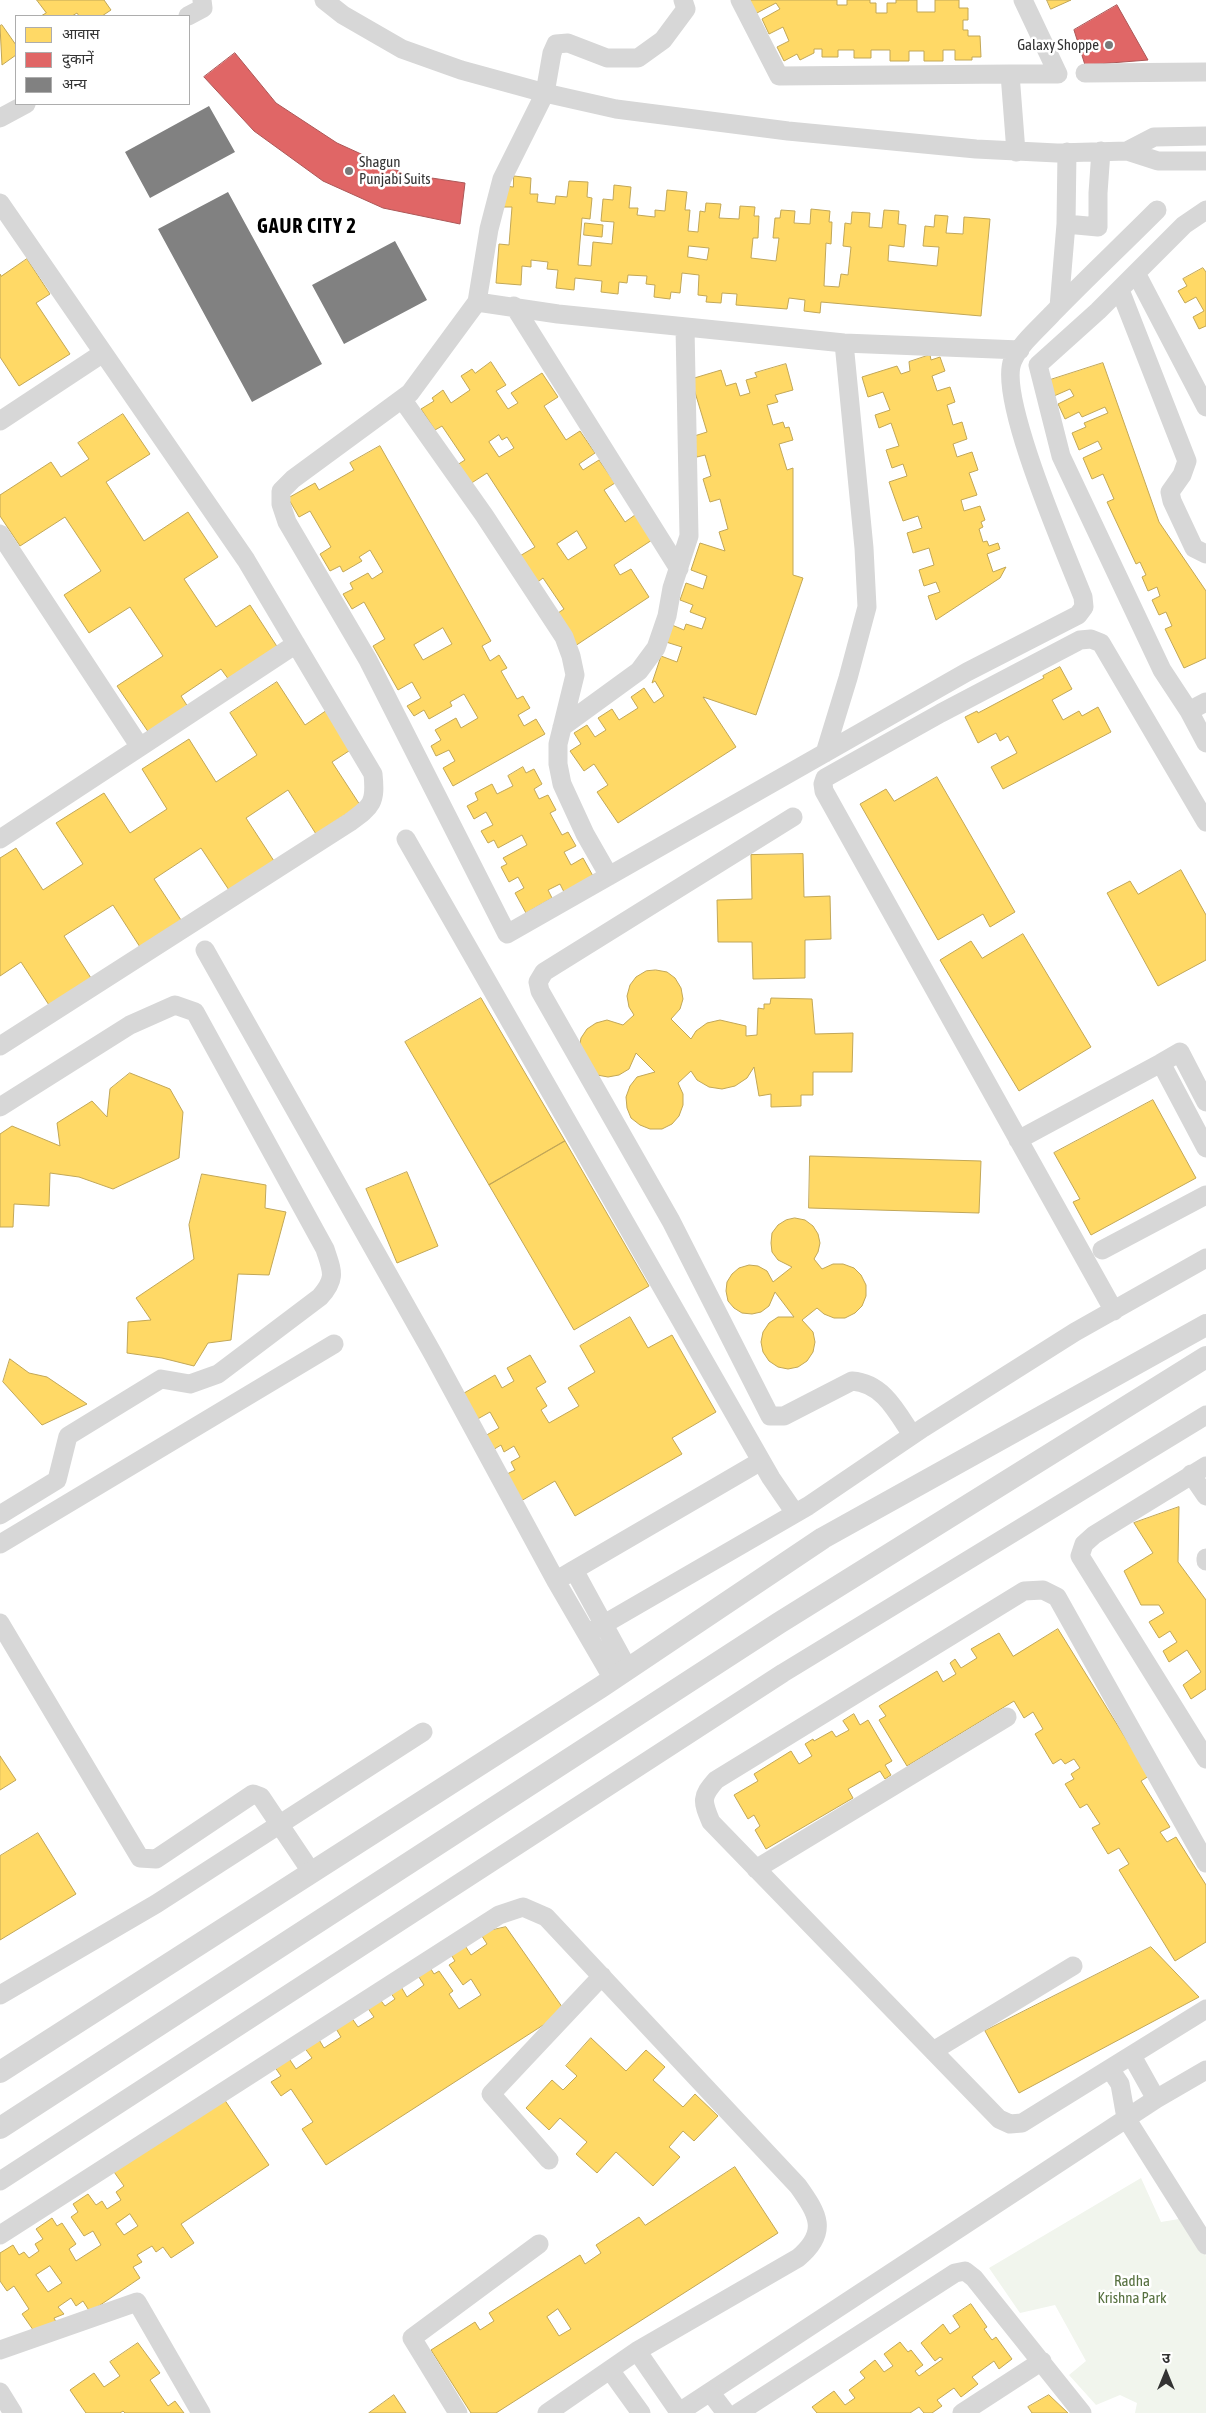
<!DOCTYPE html>
<html>
<head>
<meta charset="utf-8">
<style>
  body { margin:0 }
  #map { position:relative; width:1206px; height:2413px; overflow:hidden; background:#fff; font-family:"Asap Condensed","Noto Sans Devanagari",sans-serif }
  canvas { display:block }
  .legend { position:absolute; left:15px; top:15px; width:175px; height:90px; box-sizing:border-box; background:#fff; border:1px solid #adadad; margin:0; padding:6px 9px; list-style:none; font-size:15px; color:#333 }
  .legend li { display:flex; align-items:center; gap:10px; height:25px }
  .legend b { width:25px; border:1px solid #adadad }
  .north { position:absolute; left:1141px; top:2348px; width:50px; height:50px; -webkit-text-stroke:4px #fff; paint-order:stroke; rotate:0deg; font-size:14px; font-weight:700; line-height:20px; text-align:center; color:#333 }
  .north::after { content:''; display:block; margin:auto; width:18px; height:22px; background:#333; clip-path:polygon(50% 0,100% 100%,50% 72%,0 100%) }
</style>
</head>
<body>
<div id="map">
<canvas width="1206" height="2413"></canvas>
<ul class="legend">
<li><b style="height:14px;background:#ffd966"></b>आवास</li>
<li><b style="height:14px;background:#e06666"></b>दुकानें</li>
<li><b style="height:14px;background:#818181"></b>अन्य</li>
</ul>
<div class="north">उ</div>
</div>
<script>
const g = document.querySelector('canvas').getContext('2d');
g.lineJoin = 'round';
function fill(path, color) { g.fillStyle = color; g.fill(path, 'evenodd'); }
function trace(path, color, width, dash) { g.strokeStyle = color; g.lineWidth = width; g.lineCap = dash ? 'butt' : 'round'; g.setLineDash(dash || []); g.stroke(path); }
function write(font, color, halo, rows, align = 'center') {
  g.font = font + ' "Asap Condensed",sans-serif'; g.lineWidth = 5; g.setLineDash([]); g.textBaseline = 'middle'; g.strokeStyle = halo; g.fillStyle = color; for (const [text, x, y, turn = 0] of rows) {
    g.save(); g.translate(x, y); g.rotate((+turn || 0) * Math.PI / 180); g.textAlign = isNaN(turn) ? turn : align; if (halo) g.strokeText(text, 0, 0); g.fillText(text, 0, 0); g.restore();
  }
}
fill(new Path2D(`
  M1141 2178 1161 2222 1185 2218 1206 2256V2413H1135L1137 2403 1120 2395 1096 2405 1069 2375 1086 2361 1055 2305 1020 2313 989 2268Z`), '#f1f5ed');
const homes = new Path2D(`
  M37 0H104L111 10 102 16H79L77 13 72 16H41L46 13Z
  M748 0H837V5H847V0H870V3H876V13H887V3H896V0H917V12H935V0H959V8H968V20H963V30H968V36H980L981 57H972V60H955V50H943V61H924V51H909V61H890V50H871V58H854V50H838V57H822V49H814V53L800 60 797 54 784 61 777 47 789 41 783 27 769 34 762 19 780 9 776 3 755 14Z
  M1047 0H1071L1051 9Z
  M2 25 16 45V55L2 65 0 26Z
  M514 176 531 178 530 194H538L537 202 555 204 556 196 567 197 569 181 588 182 587 197 592 198 590 219 582 218 578 265 591 266 593 242 612 244 614 222 601 221 603 199 613 200 614 185 631 187 629 208H638L637 215 655 217V210L665 211 667 190 687 192 685 210H690L688 231 698 232 700 211 705 212 706 203 721 204 719 218 739 219 740 206 755 207 754 216H759L758 238H753L751 258 776 261 779 238H773L775 218H780L781 210 795 211 794 223 810 224 811 209 830 211 829 222H832L831 244 826 243 824 286 839 287 841 274 848 275 851 247 843 246 845 223 851 224 852 212 870 213 869 227 882 228 884 210 899 211 898 224 906 225 904 247 889 245 888 261 937 266 939 247 923 246 925 226 934 227 935 215 948 216 946 233 963 234 964 217 990 219 981 316 821 302 820 313 804 311 805 300 789 298 787 309 736 305 737 294 722 293 721 303 706 302 707 296 698 295 699 275 682 273 680 293 671 292 670 299 654 297 655 285 646 284 647 276 628 275 627 283 619 282 618 294 601 292 602 281 575 278 574 290 556 288 558 270 547 269 548 262 531 260V267L522 266 521 285 496 283 499 244 509 245 512 207H503L505 186 513 187ZM689 246 709 248 707 260 688 257Z
  M585 223 603 225 602 237 584 235Z
  M27 259 50 294 36 303 70 354 19 386 0 357V274L1 276Z
  M1203 268 1206 272V326L1199 329 1193 317 1204 311 1196 297 1185 303 1178 291 1187 286 1183 279Z
  M930 355 931 360 940 357 945 371 932 376 937 391 950 387 955 402 947 405 953 425 962 422 967 439 953 444 957 457 972 452 978 470 969 473 977 495 961 500 964 511 980 506 985 520 981 522 983 527 979 529 983 542 987 541 989 546 998 543 1000 549 987 554 993 572 1006 567 1000 578 936 620 928 596 940 592 936 582 924 586 919 570 934 565 929 548 913 553 907 533 922 528 918 516 903 521 889 482 907 476 903 464 892 468 886 450 899 446 891 423 879 428 875 415 890 410 883 392 868 397 862 377 897 366 901 374 910 371 909 362Z
  M491 362 506 385 496 391 508 409 518 403 511 393 542 373 558 397 544 406 566 440 580 431 595 453 579 464 583 470 599 460 615 483 604 490 625 522 635 515 652 540 614 565 620 575 631 569 649 597 575 646 555 615 564 609 543 578 535 584 518 557 535 547 487 473 470 484 457 465 465 460 442 426 435 430 421 409 434 401 432 398 443 390 451 403 470 390 461 376 472 369 475 373ZM499 435 502 440 507 437 514 448 499 457 489 442ZM577 531 587 548 568 560 557 544Z
  M1103 363 1159 522 1206 591V658L1184 668 1165 629 1172 626 1166 612 1159 615 1152 600 1160 596 1157 587 1148 591 1142 577 1146 575 1140 562 1136 564 1107 502 1114 499 1103 474 1092 479 1083 458 1102 449 1098 441 1079 450 1072 433 1086 427 1084 423 1108 413 1105 407 1082 417 1079 412 1065 419 1058 404 1074 396 1070 389 1054 396 1047 381Z
  M786 364 793 390 775 395 778 402 767 405 773 425 783 422 785 428 789 427 793 440 779 444 787 470 793 468V575L803 578 756 715 703 697 736 747 618 823 597 792 608 785 594 764 584 771 570 751 581 744 574 733 587 725 595 737 606 730 598 718 612 709 619 720 638 708 631 697 644 688 654 703 664 696 655 681 652 683 661 656 677 662 682 647 666 642 672 625 684 630 686 624 702 629 706 618 690 612 693 605 680 600 686 583 703 589 707 576 691 570 700 543 725 551 719 532 728 529 720 499 710 502 703 479 711 476 705 455 697 457 691 437 707 432 691 379 721 370 726 386 736 383 740 396 750 393 746 380 757 377 755 373Z
  M123 414 150 454 106 482 144 541 188 512 218 557 184 579 216 627 250 605 278 648 229 680 221 669 181 696 188 707 149 733 117 686 163 656 130 607 89 633 64 595 101 571 65 517 20 546 0 516V495L51 462 61 477 89 459 78 443Z
  M380 446 491 641 482 646 490 661 499 655 507 668 501 671 517 699 523 696 530 708 518 715 524 726 536 719 545 734 453 786 443 768 455 761 449 750 436 756 431 746 441 740 435 730 456 718 461 728 478 718 464 694 450 702 452 706 429 719 424 710 414 716 407 706 421 698 412 682 398 690 373 646 385 639 364 602 352 609 343 594 353 589 350 583 368 573 372 579 383 572 370 550 359 557 362 561 343 572 340 566 330 571 320 554 331 547 310 511 299 517 288 498 315 483 319 490 354 470 350 463ZM443 628 452 644 423 660 414 645Z
  M1060 667 1072 689 1052 700 1063 720 1079 711 1082 716 1098 707 1111 732 1003 789 991 767 1017 753 1008 736 1000 741 996 733 978 743 965 717 977 711 978 713 1044 678 1043 676Z
  M277 682 305 725 330 708 355 747 332 762 360 805 316 834 288 790 246 818 274 861 229 890 201 848 154 879 181 920 140 947 113 905 64 936 91 978 49 1005 21 962 0 976V858L16 848 43 890 83 864 56 823 104 793 130 833 167 809 142 769 189 739 216 782 257 755 230 713Z
  M523 767 526 773 534 769 542 784 534 789 539 799 548 795 556 810 550 813 562 835 568 832 576 846 564 852 571 865 583 858 593 876 564 892 560 884 548 890 552 898 526 913 515 893 524 888 518 877 509 882 501 867 507 864 503 858 527 845 522 835 498 848 494 840 488 843 481 831 493 825 486 812 474 819 467 806 478 800 475 793 492 784 497 794 513 786 508 776Z
  M937 777 1015 912 990 927 983 914 938 940 860 804 886 789 894 801Z
  M803 854 804 897 830 896 831 939 805 940V978L753 979 752 942H718L717 900 752 899 751 855Z
  M1181 870 1206 915V960L1158 986 1107 893 1130 881 1138 894Z
  M1023 934 1091 1047 1019 1091 940 960 971 941 982 958Z
  M656 970 667 972 675 978 681 988 683 999 680 1009 671 1019 691 1039 696 1031 707 1023 720 1020 746 1026V1036L757 1035 758 1008 764 1009V1004H770L771 998 812 999 815 1034 853 1033 852 1072H813V1095H801V1106L771 1107V1094L759 1096 754 1067 747 1078 735 1086 722 1089 709 1087 697 1080 691 1071 678 1083 683 1094V1105L679 1116 672 1124 662 1129H650L640 1125 631 1118 627 1108 626 1097 630 1086 637 1077 655 1072 636 1053 629 1069 619 1075 608 1077 597 1075 579 1049 581 1038 587 1029 596 1023 607 1020 623 1025 634 1015 629 1007 627 996 630 985 636 977 646 971Z
  M481 998 565 1141 489 1185 405 1042Z
  M130 1073 170 1089 183 1112 179 1158 113 1189 79 1177 50 1173 49 1206 14 1204 13 1227H0V1134L12 1126 60 1146 57 1123 92 1101 107 1117 110 1089Z
  M1153 1100 1196 1178 1091 1235 1073 1202 1080 1199 1054 1153Z
  M565 1141 649 1286 574 1330 489 1185Z
  M810 1156 981 1161 979 1213 809 1208Z
  M407 1172 438 1246 397 1263 366 1189Z
  M202 1174 266 1185 265 1208 286 1212 269 1275 238 1274 231 1340 208 1343 194 1366 162 1358 127 1353 128 1322 151 1320 136 1298 194 1259 189 1225Z
  M795 1218 805 1220 813 1226 818 1234 820 1243 818 1252 814 1259 822 1269 833 1264H843L854 1268 861 1275 866 1285V1296L862 1306 855 1313 845 1318H834L824 1314 817 1308 802 1320 813 1332 815 1342 813 1352 807 1361 798 1367 788 1369 778 1367 769 1361 763 1352 761 1342 763 1332 769 1323 778 1317H794L775 1292 769 1306 761 1312 752 1314 742 1313 734 1308 728 1301 726 1291 727 1282 732 1274 739 1268 749 1265 758 1266 767 1271 773 1282 792 1267 778 1260 772 1252 771 1243 772 1233 778 1225 786 1220Z
  M630 1317 648 1348 672 1335 716 1412 672 1438 682 1454 575 1516 555 1481 521 1501 505 1475 515 1470 511 1462 520 1457 514 1446 504 1452 501 1445 491 1451 483 1437 499 1428 490 1412 474 1421 459 1396 495 1375 502 1388 514 1381 507 1368 530 1355 546 1382 536 1388 547 1406 541 1410 549 1423 579 1406 568 1388 595 1372 580 1346Z
  M10 1359 29 1373 47 1377 87 1404 42 1425 3 1382Z
  M1179 1507 1178 1562 1206 1600V1689L1191 1699 1183 1685 1201 1672 1187 1650 1169 1662 1163 1651 1177 1642 1170 1631 1159 1638 1149 1622 1164 1613 1159 1605H1141L1124 1571 1153 1553 1134 1523Z
  M1058 1629 1149 1776 1141 1781 1170 1827 1160 1832 1167 1842 1176 1837 1206 1885V1942L1175 1961 1119 1870 1129 1864 1119 1848 1108 1854 1092 1828 1100 1824 1087 1804 1080 1808 1065 1784 1074 1779 1071 1774 1080 1768 1074 1759 1065 1764 1061 1759 1053 1764 1035 1734 1043 1729 1033 1712 1024 1718 1014 1701 907 1766 879 1720 886 1716 879 1706 937 1671 943 1682 956 1674 950 1663 955 1659 961 1668 977 1658 971 1649 999 1633 1013 1656Z
  M854 1714 860 1725 868 1720 892 1761 885 1765 891 1775 885 1779 880 1771 848 1789 853 1798 766 1849 755 1830 760 1826 754 1815 748 1819 734 1795 758 1781 754 1774 791 1751 799 1764 812 1756 805 1744 813 1739 814 1741 832 1731 836 1737 849 1730 843 1721Z
  M0 1756 16 1780 0 1790Z
  M38 1833 76 1894 0 1940V1856Z
  M506 1927 565 2011 326 2165 302 2129 313 2122 291 2089 281 2096 271 2082 281 2076 274 2066 288 2057 296 2069 312 2058 304 2047 318 2038 324 2048 341 2037 335 2027 351 2017 358 2027 374 2017 367 2007 379 1998 385 2006 395 1999 390 1992 400 1985 407 1997 424 1985 417 1974 429 1966 434 1974 439 1971 453 1991 449 1994 459 2009 481 1995 471 1979 463 1985 449 1965 455 1961 450 1953 464 1944 471 1955 487 1944 480 1933Z
  M1151 1947 1199 1997 1019 2093 985 2031Z
  M591 2038 626 2071 646 2050 665 2067 653 2080 683 2107 695 2094 718 2116 694 2141 683 2131 669 2147 680 2157 653 2186 616 2152 597 2173 576 2154 587 2142 560 2118 549 2130 526 2108 552 2080 563 2090 577 2076 566 2066Z
  M222 2096 269 2165 181 2224 194 2243 171 2258 163 2247 156 2252 152 2246 137 2255 142 2262 133 2267 140 2278 90 2312 83 2301 76 2306 71 2298 58 2307 64 2314 54 2318 57 2324 36 2334 22 2314 29 2309 14 2286 7 2291 0 2281V2253L13 2245 19 2255 24 2252 29 2258 39 2251 35 2244 43 2239 36 2229 52 2218 57 2226 62 2223 76 2244 69 2249 76 2261 101 2245 93 2231 84 2236 71 2217 78 2212 73 2204 88 2194 96 2205 102 2201 107 2209 121 2200 116 2192 124 2186 112 2169ZM130 2214 138 2226 124 2235 116 2224ZM50 2266 62 2283 48 2292 36 2275Z
  M735 2167 778 2233 496 2413H471L431 2350 475 2322 480 2330 494 2321 489 2313 580 2255 585 2264 601 2253 596 2245 639 2217 645 2225ZM558 2309 571 2329 559 2336 547 2317Z
  M971 2304 987 2327 984 2329 992 2340 996 2337 1012 2359 999 2369 994 2361 972 2377 978 2384 961 2397 954 2388 937 2400 942 2406 932 2413H924L919 2407 910 2413H817L812 2407 834 2391 845 2405 855 2398 849 2390 865 2378 860 2372 875 2360 884 2372 893 2366 884 2354 900 2342 908 2352 911 2350 923 2365 915 2371 919 2376 943 2359 940 2357 935 2361 921 2343 943 2324 950 2334 960 2327 953 2316Z
  M138 2343 160 2373 150 2380 168 2406 175 2401 184 2413H125L123 2411 120 2413H86L70 2390 94 2373 104 2387 120 2376 110 2362Z
  M394 2395 406 2413H369Z
  M1049 2395 1068 2413H1032L1028 2407Z`);
fill(homes, '#ffd966');
trace(homes, '#c2a757', 1);
const shops = new Path2D(`
  M1117 5 1148 60 1085 65 1074 30Z
  M235 53 276 103 337 143 405 174 465 183 460 224 383 208 323 181 254 131 204 77Z`);
fill(shops, '#e06666');
trace(shops, '#ac5757', 1);
fill(new Path2D(`
  M209 106 235 152 150 198 125 152Z
  M228 192 322 364 252 402 158 229Z
  M395 241 427 300 344 344 312 285Z`), '#818181');
trace(new Path2D(`
  M324 0 343 15 402 49 461 70 545 93 616 109 788 131 976 149 1057 153 1127 151 1158 161H1206
  M683 0 686 9 663 40 638 58H607L568 43 556 44 552 53 545 93 502 179 489 229 477 302 410 393 293 479 281 491V504L287 522 368 660 507 934 967 672 1078 615 1084 607 1083 597C1067 556 996 395 1013 360 1021 343 1039 328 1052 314 1086 279 1122 245 1157 210
  M740 0 779 76 1010 74 1016 152
  M188 16 203 8 202 0
  M1085 73 1206 72
  M1010 74H1058L1023 0
  M0 118 26 104
  M1127 151 1154 137 1206 136
  M0 203 246 560 373 774C376 803 372 806 350 822L0 1046
  M1206 210 1184 225 1098 311 1038 365 1061 456 1162 670 1189 711 1206 743
  M1066 224 1098 227V193L1101 151
  M1136 273 1206 407
  M1120 290 1187 461 1182 475 1170 492 1172 501 1194 548 1206 554
  M477 302 558 314 844 343 1020 350
  M514 306 679 569
  M1059 307 1066 224 1067 152
  M402 399 484 515 564 637 571 656 575 675 558 744V764L562 784 585 834 609 876
  M0 421 103 353
  M0 534 140 747 0 839
  M1189 711 1206 702
  M562 727 639 671 656 648 667 616 672 588 689 536 685 327
  M140 747 296 644
  M825 753 848 678 867 607 864 548 844 343
  M793 817 544 972 538 982 540 991 671 1221 770 1416H784L852 1381C883 1383 897 1412 912 1435
  M406 839 771 1478 795 1513
  M205 950 433 1354 556 1581 613 1679
  M1206 1102 1180 1052 1161 1063 1206 1148
  M0 1107 130 1025 175 1005 195 1012 325 1249C332 1271 337 1278 320 1297L218 1374 190 1384 161 1379 68 1436 57 1480 0 1515
  M1018 1140 1161 1063
  M1102 1250 1206 1195
  M1114 1311 824 791 823 784 825 778 941 713 1080 640 1091 639 1101 643 1206 822
  M1206 1466 1094 1535 1084 1544 1080 1556 1206 1759
  M1191 1474 1206 1496
  M0 1544 334 1344
  M1206 1558V1561
  M574 1570 761 1461
  M564 1576 574 1570 628 1669
  M0 1623 140 1858 156 1859 253 1794 261 1797 312 1873
  M587 1634 808 1506 923 1428 1075 1332 1206 1258
  M1206 1863 1057 1597 1043 1590 1024 1591 716 1780C701 1797 702 1801 711 1822L999 2119 1010 2124 1022 2123 1206 2009
  M756 1869 1007 1717
  M0 1995 156 1904 423 1732
  M933 2051 1073 1966
  M1132 2056 1156 2099
  M1110 2069 1120 2084 1126 2118 1206 2245
  M549 2160 491 2094 602 1976
  M0 2181 783 1673 1206 1415
  M0 2235 499 1915 523 1907 546 1917 798 2186C818 2214 829 2232 798 2258L637 2351 547 2413
  M0 2350 137 2302 201 2413
  M637 2351 679 2412
  M610 2370 641 2413
  M0 2392 13 2413
  M710 2392 726 2413
  M458 2413 412 2338 539 2244
  M678 2413 1156 2099 1206 2070
  M738 2413 955 2273 965 2271 974 2278 1082 2413
  M962 2413 1042 2361`), '#d7d7d7', 19);
trace(new Path2D(`
  M0 2072 601 1687 823 1538 1206 1325
  M0 2128 779 1623 1206 1357`), '#d7d7d7', 22);
for (const [x, y, r, color] of [
  [1109,45,5,"#7a7a7a"],
  [349,171,5,"#7a7a7a"]
]) { const dot = new Path2D(); dot.arc(x, y, r, 0, 2 * Math.PI); g.fillStyle = color; g.fill(dot); trace(dot, '#fff', 2); }
write('15px', '#333', '#fff', [
  ["Galaxy Shoppe",1099,45],
  ["Shagun",359,162,"left"],
  ["Punjabi Suits",359,179,"left"]
], 'right');
write('15px', '#56703f', '#fff', [
  ["Radha",1132,2281],
  ["Krishna Park",1132,2298]
]);
g.letterSpacing = '1px';
write('bold 20px', '#000', '#fff', [
  ["GAUR CITY 2",307,227]
]);
g.letterSpacing = '0px';
</script>
</body>
</html>
